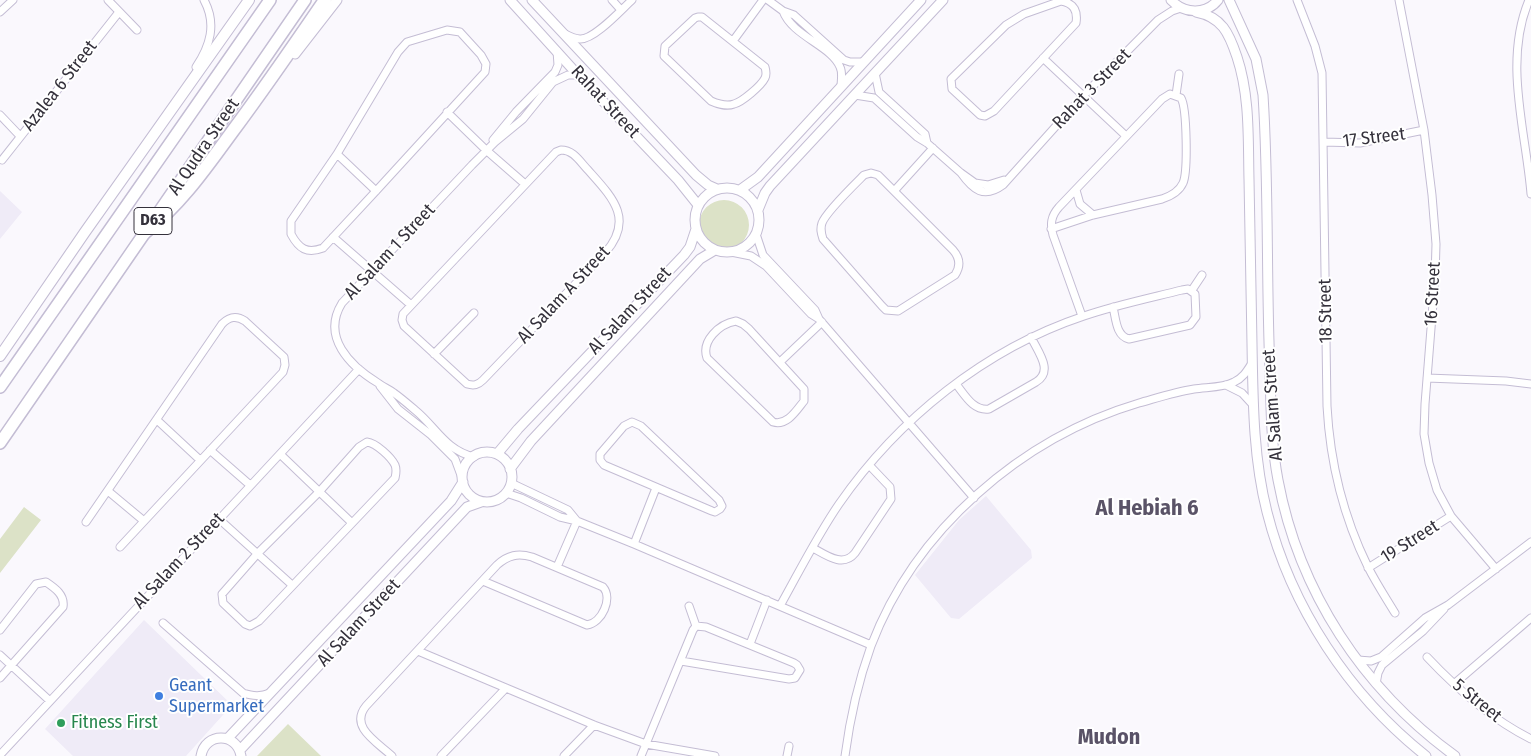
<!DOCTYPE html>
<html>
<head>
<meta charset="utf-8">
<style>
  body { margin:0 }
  canvas { display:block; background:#faf8fd }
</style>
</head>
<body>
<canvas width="1531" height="756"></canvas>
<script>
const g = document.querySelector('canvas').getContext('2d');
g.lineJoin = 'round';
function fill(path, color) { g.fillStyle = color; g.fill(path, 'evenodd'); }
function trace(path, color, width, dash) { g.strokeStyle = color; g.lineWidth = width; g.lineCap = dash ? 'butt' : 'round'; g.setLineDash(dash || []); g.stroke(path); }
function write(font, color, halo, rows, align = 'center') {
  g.font = font + ' "Fira Sans Condensed",sans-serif'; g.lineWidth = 4; g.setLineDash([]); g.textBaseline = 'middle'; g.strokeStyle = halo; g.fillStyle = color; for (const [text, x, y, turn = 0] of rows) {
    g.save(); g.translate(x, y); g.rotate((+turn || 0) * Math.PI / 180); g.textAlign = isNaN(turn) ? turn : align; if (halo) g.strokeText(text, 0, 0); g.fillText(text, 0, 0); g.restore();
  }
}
fill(new Path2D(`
  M0 191 22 212 0 239Z
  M986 496 1031 550 1032 558 959 619 951 618 915 575 959 520Z
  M144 620 232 705 186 756H73L45 729Z`), '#efebf7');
fill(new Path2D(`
  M699 225a25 25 0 1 1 50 0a25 25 0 1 1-50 0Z
  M24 507 41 520 0 573V539Z
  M288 724 321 756H257Z`), '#dce2c7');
const minor = new Path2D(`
  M108 0 137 30
  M612 0 621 10
  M768 0 783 11 794 15 844 60 850 62H864
  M1297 0 1315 46 1322 73 1327 406C1330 462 1343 516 1368 567 1376 583 1386 598 1395 613
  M1399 0 1424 130 1432 195 1436 244 1435 278 1425 404 1424 434 1429 463 1437 490 1451 516 1496 569
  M1529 0C1503 62 1526 131 1531 194
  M1061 1C1073 3 1078 10 1076 23L994 111 985 116 980 115 952 89 951 79 1006 25 1024 14Z
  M783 11C792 36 832 46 840 67 843 73 841 80 841 87
  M0 12 13 0
  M698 17H702L765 67C766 71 767 74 765 78 761 86 742 102 734 104 726 107 718 104 711 101L664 56 665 46 695 18Z
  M447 30 460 32 481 55 486 64 485 72 376 191 323 248C307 254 299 249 291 234V221L337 154 398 52 407 42Z
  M565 34C569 36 575 39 580 39 594 40 621 10 632 0
  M733 41 763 0
  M1043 58 1126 136
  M196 67C210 46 217 24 204 0
  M875 73 879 92 925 134 927 143
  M855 95 874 98 917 137 927 143 961 173 975 183 988 185 1004 180
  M1176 95 1179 74
  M447 112 486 150 525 184
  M0 115 20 136
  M493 140 516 112 555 72 558 65 557 51
  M1324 142 1360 143 1424 130
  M561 150C574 150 580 162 588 170 612 197 635 219 605 253L483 380C478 385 474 386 467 384L404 326 402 320 403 314 556 152Z
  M337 154 376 191
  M2 160 119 12
  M871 173 878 175 953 250C960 258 961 266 955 275L898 311 886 310 882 306 823 239C821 233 820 229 822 223 826 212 854 185 864 175Z
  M961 173C973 190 984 199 1003 185L1083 96 1158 20 1172 11 1181 8
  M895 190 933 148
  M1076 190 1080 204 1093 215
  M1051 229 1093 215 1162 199C1171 196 1179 192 1183 183 1188 172 1187 108 1181 98L1170 94 1162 99 1059 207C1051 216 1050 224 1053 235L1082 316
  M756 234 763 255 815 310 819 319
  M333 237 411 305
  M731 252 751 256 766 266 811 314 819 319 974 498
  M1192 290 1202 275
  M736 321 743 324 749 329 804 389V401C796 411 787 426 773 422L707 358C701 341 719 324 736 321Z
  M434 354 474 313
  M780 362 822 322
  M1427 378 1506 381 1531 384
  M956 384C965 395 973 411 989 409L1036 382C1054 371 1038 352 1031 337
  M1226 385 1242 393 1253 405
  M380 386 398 409 431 435 455 459 462 478
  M157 420 200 460
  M632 422 641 426 719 500 722 506 720 509 715 512 712 511 604 465 600 460V454L624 426Z
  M367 442C376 443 391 457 395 465 397 470 396 473 395 478L259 621 250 626 245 624 223 603 222 594 258 553 319 492 359 447Z
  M210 450 250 485
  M280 454 352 523
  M474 457C445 450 436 427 415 410 408 404 401 398 394 393 389 389 383 387 378 383 350 366 321 337 342 303L472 165 495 142 523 119 553 82 568 75H578
  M511 483 568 510 577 521
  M108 491 144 521
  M506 493 521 498 560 517 577 521 634 544 871 645
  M219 519 292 585
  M86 522 222 324C229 317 236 315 245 321L284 357 285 365 283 372 120 547
  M634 544 656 488
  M813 548C826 555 843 568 855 553L891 499 890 487 870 466
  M557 567 577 521
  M1368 568 1451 516
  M689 606 696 626
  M780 606C799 572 817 536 839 504 898 419 985 349 1084 316 1116 305 1150 298 1182 290L1188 289 1195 294 1196 317 1190 325 1129 339C1116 336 1116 319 1113 307
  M163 623 243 693C253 696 260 697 270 693
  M0 630 36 584 46 582C55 588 65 595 63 607L0 678
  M750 644 767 600
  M418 651 594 725 646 744 715 756
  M0 655 50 701
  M1427 657C1458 690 1491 719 1531 739
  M1358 660 1371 661 1381 657 1425 618 1448 605 1531 542
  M1376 684 1378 673 1382 665 1423 631 1444 609
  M1454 684 1531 618
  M0 755 359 369
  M392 756C377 742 349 727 366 706L497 565C508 555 518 553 532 557L603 587C613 598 602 623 587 625L483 581
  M441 756 506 688
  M564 756 594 725
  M641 756 693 630 696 626 706 627 794 663 797 665 800 670 795 678 789 679 681 661
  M787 756 789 746
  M845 756C850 718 858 682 871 646 915 530 1021 438 1139 403 1157 398 1175 392 1194 389 1206 387 1223 388 1234 382 1243 378 1247 371 1252 363`);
const tertiary = new Path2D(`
  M510 0 578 75 678 180 698 205
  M532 0 696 175 708 185 717 189
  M1171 0C1184 14 1206 15 1218 0
  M1229 0 1256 59 1263 95C1269 187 1266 279 1270 371 1271 407 1271 444 1278 480 1299 592 1363 689 1455 756
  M1196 12C1222 17 1229 33 1237 57 1250 96 1248 139 1249 179 1250 234 1251 289 1252 344 1253 400 1253 457 1267 512 1291 607 1349 695 1426 756
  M295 54 337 0
  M695 220a32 32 0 1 1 64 0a32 32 0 1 1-64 0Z
  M740 190 758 177 921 0
  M758 210 765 193 770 186 943 0
  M462 477a25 25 0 1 1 50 0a25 25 0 1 1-50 0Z
  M497 454 518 429 684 255 690 247 696 229
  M510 469 531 441 700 259 715 250
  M228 738 451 501 463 482
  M240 750 467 507 481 502
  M201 756C205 732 237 732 241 756`);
const secondary = new Path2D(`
  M0 356 85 232 249 0`);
const primary = new Path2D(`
  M0 387 270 0
  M0 443 305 0`);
const motorway = new Path2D(`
  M144 233C180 205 205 169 232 132 264 89 295 44 325 0`);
trace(minor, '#c4bdd4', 9);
trace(tertiary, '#c4bdd4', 11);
trace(secondary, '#c4bdd4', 12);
trace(primary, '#c4bdd4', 14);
trace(motorway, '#c4bdd4', 15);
trace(minor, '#fff', 7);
trace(tertiary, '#fff', 9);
trace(secondary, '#fff', 10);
trace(primary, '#fff', 11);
trace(motorway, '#fff', 12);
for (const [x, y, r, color] of [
  [159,696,5,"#3f7fe0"],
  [61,723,5,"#2e9e5b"]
]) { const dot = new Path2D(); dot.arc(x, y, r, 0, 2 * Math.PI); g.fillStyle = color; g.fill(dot); trace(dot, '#fff', 2); }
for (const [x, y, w] of [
  [153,221,38]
]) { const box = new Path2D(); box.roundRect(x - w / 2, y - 13.5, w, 27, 4); g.fillStyle = '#fff'; g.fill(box); trace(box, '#34313b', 1); }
write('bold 16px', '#34313b', null, [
  ["D63",153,221]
]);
write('18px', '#34313b', '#fff', [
  ["Azalea 6 Street",60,86,-52],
  ["Rahat 3 Street",1092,89,-46],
  ["Rahat Street",605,102,47],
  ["17 Street",1374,138,-7],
  ["Al Qudra Street",204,147,-56],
  ["Al Salam 1 Street",390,252,-47],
  ["16 Street",1433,294,-87],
  ["Al Salam A Street",564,295,-47],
  ["Al Salam Street",630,311,-47],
  ["18 Street",1326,311,-91],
  ["Al Salam Street",1273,405,-94],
  ["19 Street",1410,542,-32],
  ["Al Salam 2 Street",179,561,-47],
  ["Al Salam Street",359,623,-47],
  ["5 Street",1477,701,39]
]);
write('18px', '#366cbe', '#fff', [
  ["Geant",169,686],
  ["Supermarket",169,707]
], 'left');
write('18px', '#27864d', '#fff', [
  ["Fitness First",71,723]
], 'left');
write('bold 22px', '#5a5367', '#fff', [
  ["Al Hebiah 6",1147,509],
  ["Mudon",1109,738]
]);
</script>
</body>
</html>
